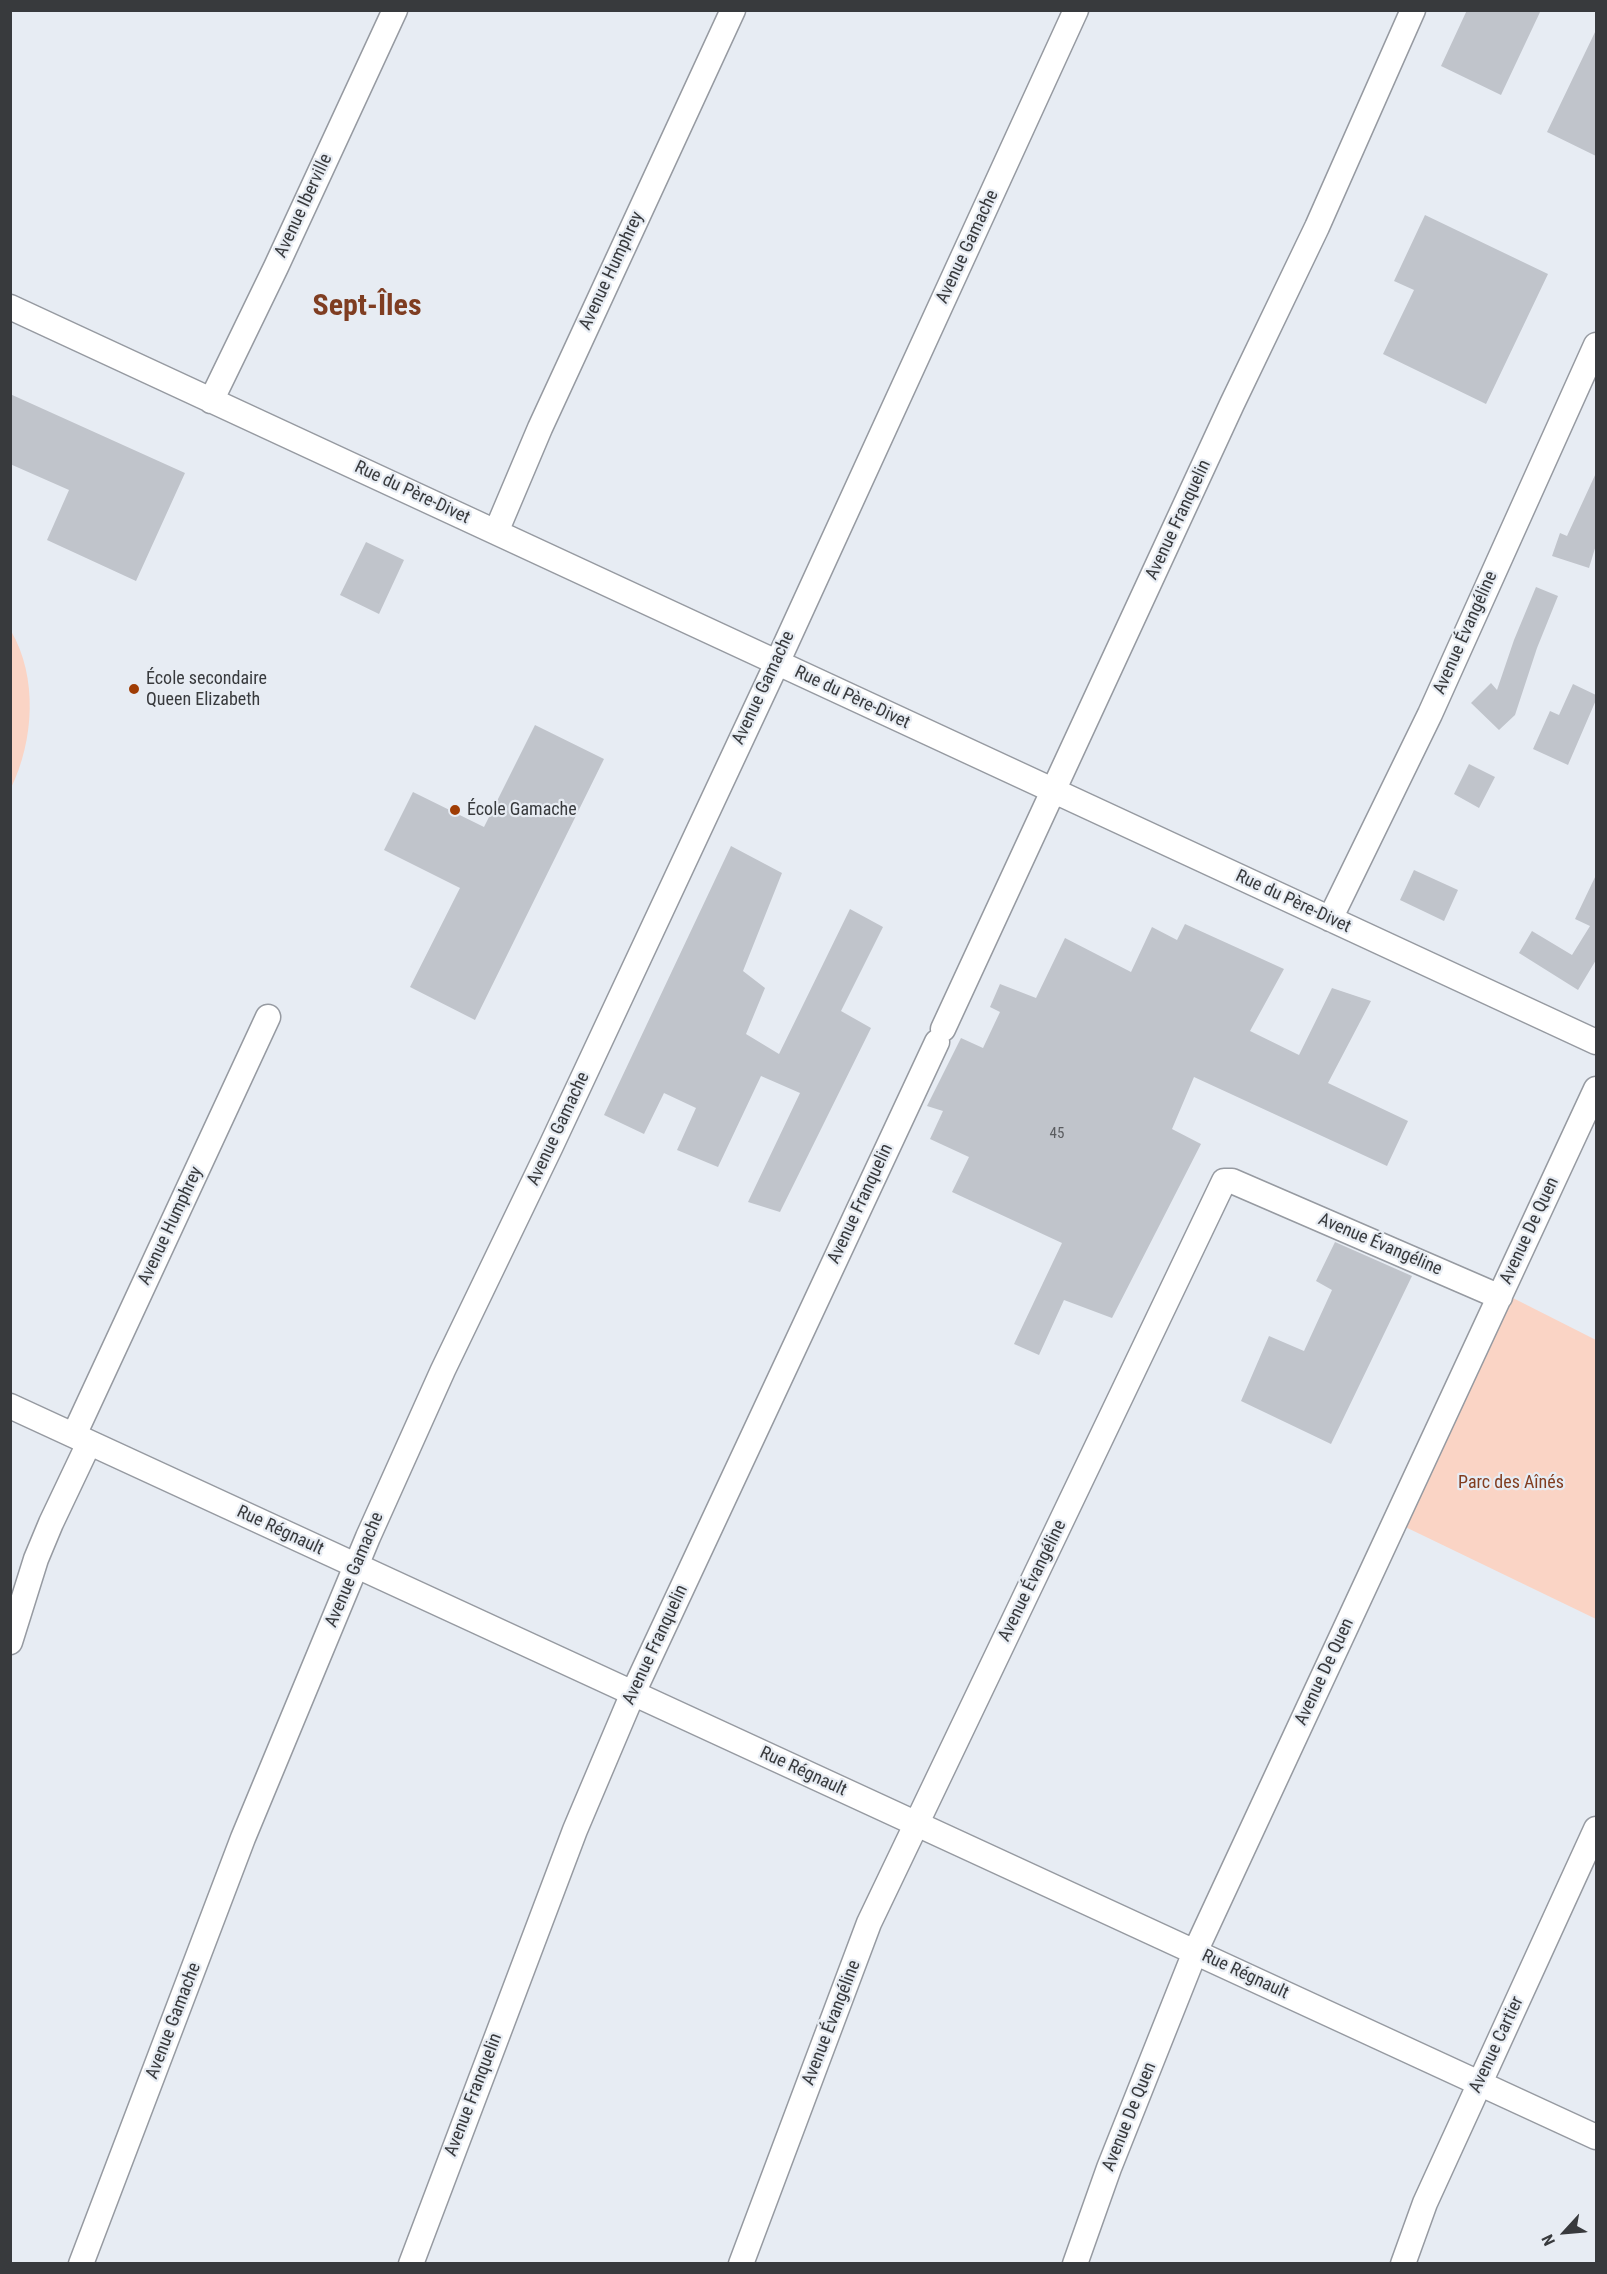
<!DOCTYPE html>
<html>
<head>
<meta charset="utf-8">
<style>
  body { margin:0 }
  #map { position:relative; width:1607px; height:2274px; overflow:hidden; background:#e7ecf3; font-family:"Roboto Condensed",sans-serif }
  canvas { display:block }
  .frame { position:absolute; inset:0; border:12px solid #383a3d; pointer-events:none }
  .north { position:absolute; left:1535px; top:2202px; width:60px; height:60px; -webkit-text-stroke:4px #e7ecf3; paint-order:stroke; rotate:244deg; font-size:16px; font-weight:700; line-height:24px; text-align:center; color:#383a3d }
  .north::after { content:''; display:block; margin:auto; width:21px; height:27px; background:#383a3d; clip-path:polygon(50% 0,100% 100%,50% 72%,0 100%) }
</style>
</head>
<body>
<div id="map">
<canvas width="1607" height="2274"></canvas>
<div class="frame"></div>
<div class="north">N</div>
</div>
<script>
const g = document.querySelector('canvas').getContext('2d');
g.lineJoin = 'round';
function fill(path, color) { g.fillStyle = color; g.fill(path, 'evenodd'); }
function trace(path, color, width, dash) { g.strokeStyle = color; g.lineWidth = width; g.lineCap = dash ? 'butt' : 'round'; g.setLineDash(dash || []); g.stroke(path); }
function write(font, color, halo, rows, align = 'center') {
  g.font = font + ' "Roboto Condensed",sans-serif'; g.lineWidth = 4.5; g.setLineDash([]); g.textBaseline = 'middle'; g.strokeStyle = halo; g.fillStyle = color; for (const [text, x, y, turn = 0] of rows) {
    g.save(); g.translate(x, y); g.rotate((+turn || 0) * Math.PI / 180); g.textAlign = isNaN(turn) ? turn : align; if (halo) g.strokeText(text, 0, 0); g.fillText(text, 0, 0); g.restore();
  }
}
fill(new Path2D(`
  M11 631C38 677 34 741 11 788Z
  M1511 1297 1596 1340V1619L1395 1522Z`), '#fad4c5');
fill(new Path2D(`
  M1467 10H1541L1501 95 1441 66Z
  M1596 30V156L1547 132Z
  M1425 215 1548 274 1486 404 1383 354 1414 290 1394 281Z
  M10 394 185 473 136 581 47 540 69 490 10 464Z
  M1596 473V545L1589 568 1552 556 1560 533 1567 536Z
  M366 542 404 560 379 614 340 595Z
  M1536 587 1558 596 1537 648 1515 715 1499 730 1471 703 1491 683 1497 690 1514 640Z
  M1573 684 1596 695V700L1568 765 1533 749 1550 711 1559 715Z
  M535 725 604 759 475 1020 410 987 460 888 384 850 413 792 484 827Z
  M1469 764 1495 777 1479 808 1454 794Z
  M731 846 782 873 743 971 765 988 746 1034 779 1054 850 909 883 927 841 1011 871 1028 780 1212 748 1202 800 1093 761 1076 718 1167 677 1150 696 1108 664 1093 644 1134 604 1115Z
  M1414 870 1458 890 1444 921 1400 900Z
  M1596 875V960L1578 990 1519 953 1532 931 1572 955 1590 926 1575 919Z
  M1185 924 1284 969 1250 1031 1299 1055 1332 988 1371 1001 1328 1083 1408 1121 1387 1166 1194 1077 1172 1129 1201 1144 1112 1318 1064 1300 1039 1355 1014 1344 1062 1243 952 1192 969 1157 930 1139 943 1111 927 1106 961 1038 983 1048 1000 1012 990 1007 1000 984 1036 998 1065 938 1131 972 1152 927 1177 940Z
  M1335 1242 1412 1276 1331 1444 1241 1401 1269 1336 1304 1351 1332 1290 1316 1281Z`), '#c0c4cb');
const minor = new Path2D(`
  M10 307 1596 1042
  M211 401 276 267 395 10
  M496 532 540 428 733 10
  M1330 919 1430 714 1596 345
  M943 1029 1232 404 1317 227 1413 10
  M10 1406 1596 2137
  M74 1435 268 1017
  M10 1642 36 1559 51 1523 89 1443
  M81 2264 243 1838 368 1537 443 1370 551 1146 777 663 1076 10
  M411 2264 575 1830 633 1693 937 1042
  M741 2264 869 1923 1224 1181H1232L1500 1297
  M1075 2264 1109 2168 1195 1952 1596 1089
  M1403 2264 1425 2203 1596 1829`);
trace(minor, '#969aa1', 27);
trace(minor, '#fff', 24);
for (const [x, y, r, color] of [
  [134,689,6,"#9f3c04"],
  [455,810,6,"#9f3c04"]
]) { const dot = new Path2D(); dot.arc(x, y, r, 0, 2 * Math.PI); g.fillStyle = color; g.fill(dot); trace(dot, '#e7ecf3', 2); }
write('15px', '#5a5c60', null, [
  ["45",1057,1134]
]);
write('18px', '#383a3d', '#e7ecf3', [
  ["Avenue Iberville",304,206,-65],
  ["Avenue Gamache",968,247,-65],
  ["Avenue Humphrey",612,271,-65],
  ["Rue du Père-Divet",412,493,25],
  ["Avenue Franquelin",1179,520,-65],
  ["Avenue Évangéline",1466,633,-66],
  ["Avenue Gamache",764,688,-65],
  ["Rue du Père-Divet",852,698,25],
  ["Rue du Père-Divet",1293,902,25],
  ["Avenue Gamache",559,1129,-65],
  ["Avenue Franquelin",861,1204,-65],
  ["Avenue Humphrey",171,1226,-65],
  ["Avenue De Quen",1530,1231,-65],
  ["Avenue Évangéline",1380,1245,23],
  ["Rue Régnault",280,1531,25],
  ["Avenue Gamache",355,1570,-67],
  ["Avenue Évangéline",1033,1581,-64],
  ["Avenue Franquelin",656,1645,-65],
  ["Avenue De Quen",1325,1672,-65],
  ["Rue Régnault",803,1772,25],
  ["Rue Régnault",1245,1975,25],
  ["Avenue Gamache",174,2021,-69],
  ["Avenue Évangéline",832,2023,-69],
  ["Avenue Cartier",1497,2045,-65],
  ["Avenue Franquelin",474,2095,-69],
  ["Avenue De Quen",1130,2117,-68]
]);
write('18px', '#383a3d', '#e7ecf3', [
  ["École secondaire",146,679],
  ["Queen Elizabeth",146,700],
  ["École Gamache",467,810]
], 'left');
write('18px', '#823d20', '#e7ecf3', [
  ["Parc des Aînés",1511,1483]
]);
write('bold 30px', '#7f3d21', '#e7ecf3', [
  ["Sept-Îles",367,307]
]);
</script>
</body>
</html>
